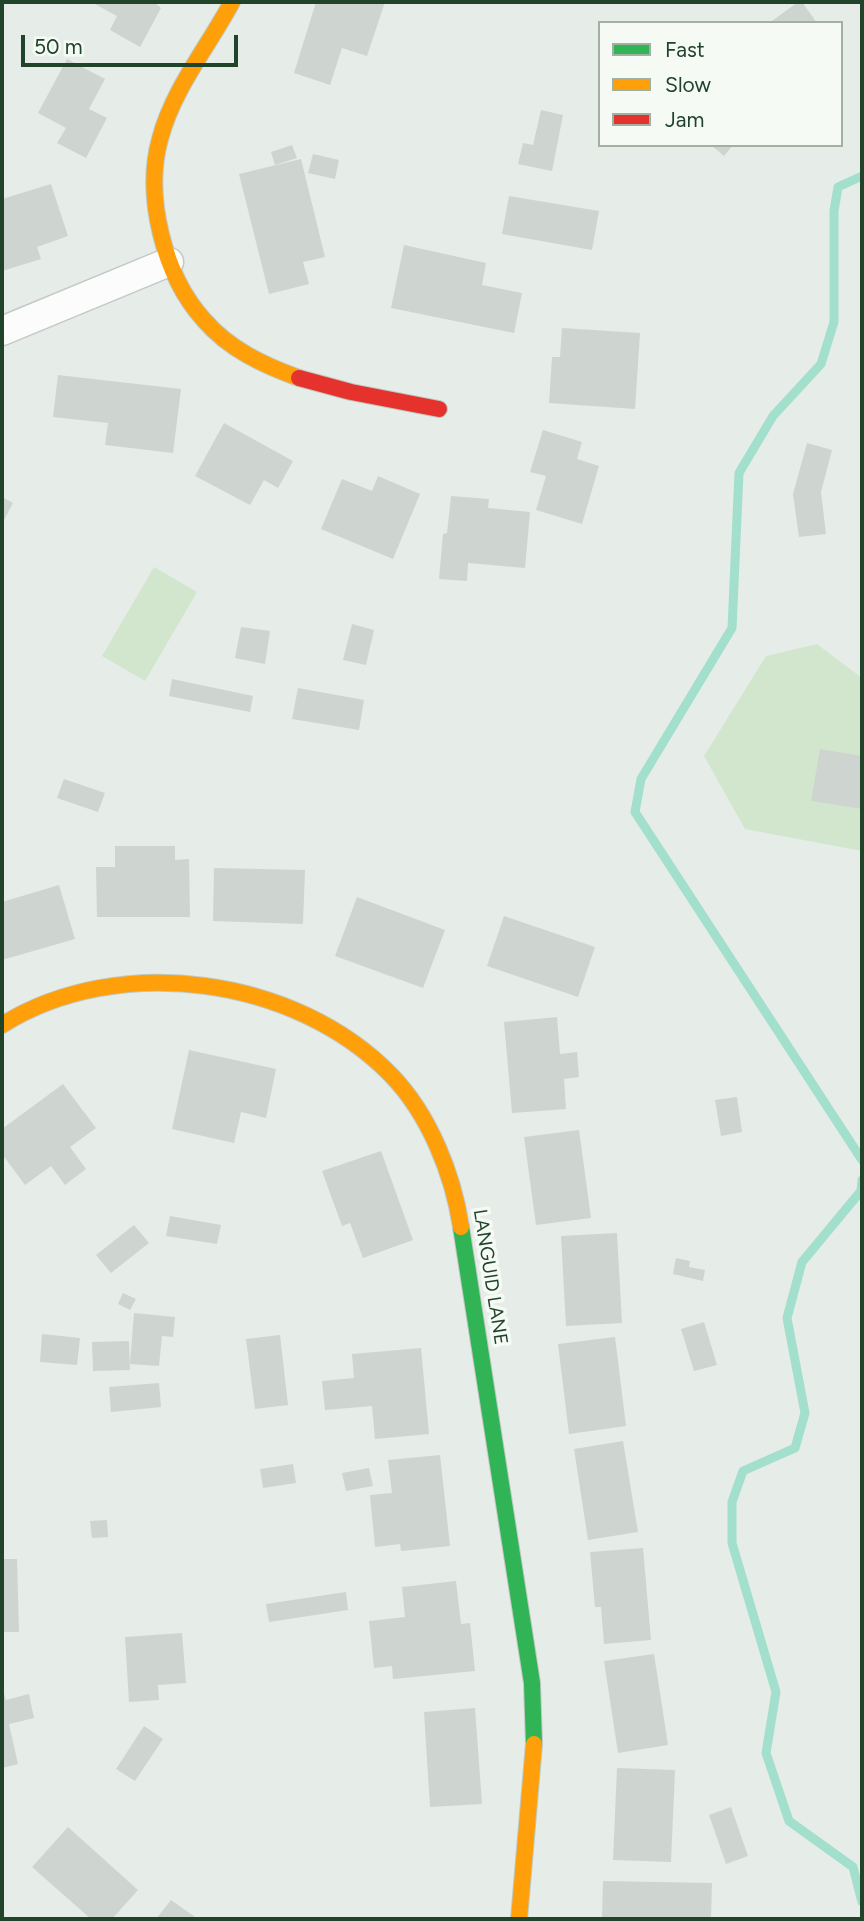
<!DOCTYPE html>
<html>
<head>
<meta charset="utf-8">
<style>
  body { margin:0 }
  #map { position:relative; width:864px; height:1921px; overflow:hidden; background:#e6ece7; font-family:Figtree,sans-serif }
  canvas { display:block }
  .frame { position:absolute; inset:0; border:4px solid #20432a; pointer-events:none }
  .legend { position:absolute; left:598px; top:21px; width:245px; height:126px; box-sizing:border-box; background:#f5faf5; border:2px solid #a0b1a4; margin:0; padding:9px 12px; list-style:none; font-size:21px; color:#20432a }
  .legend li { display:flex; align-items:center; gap:14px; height:35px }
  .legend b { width:35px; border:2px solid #a0b1a4 }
  .scale { position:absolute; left:21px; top:35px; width:217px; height:32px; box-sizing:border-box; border:4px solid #20432a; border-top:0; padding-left:9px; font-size:21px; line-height:24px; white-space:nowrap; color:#20432a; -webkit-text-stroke:5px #f5faf5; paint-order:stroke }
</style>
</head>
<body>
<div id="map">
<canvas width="864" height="1921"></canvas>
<div class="frame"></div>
<ul class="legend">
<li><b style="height:9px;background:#30b455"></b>Fast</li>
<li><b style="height:9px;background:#ff9f0a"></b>Slow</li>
<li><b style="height:9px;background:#e5322d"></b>Jam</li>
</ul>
<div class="scale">50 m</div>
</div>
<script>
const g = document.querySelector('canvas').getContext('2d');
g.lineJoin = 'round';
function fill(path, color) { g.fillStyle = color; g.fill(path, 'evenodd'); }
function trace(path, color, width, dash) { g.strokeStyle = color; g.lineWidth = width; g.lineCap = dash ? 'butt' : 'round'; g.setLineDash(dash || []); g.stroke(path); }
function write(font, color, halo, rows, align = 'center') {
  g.font = font + ' Figtree,sans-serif'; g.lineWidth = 7; g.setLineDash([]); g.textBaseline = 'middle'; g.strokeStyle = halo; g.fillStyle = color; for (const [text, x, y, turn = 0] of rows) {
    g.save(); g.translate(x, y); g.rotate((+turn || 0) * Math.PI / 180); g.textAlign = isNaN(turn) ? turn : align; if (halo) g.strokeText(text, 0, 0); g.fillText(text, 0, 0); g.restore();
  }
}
fill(new Path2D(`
  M154 567 197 592 145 681 102 656Z
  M817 644 862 678V851L745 829 704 756 766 656Z`), '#d2e6ce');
trace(new Path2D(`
  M862 176 838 187 834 211V322L821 364 773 416 739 473 732 628 641 779 635 812 862 1160
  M862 1180 861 1191 802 1262 787 1318 805 1413 795 1448 743 1471 732 1502V1543L776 1692 766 1753 789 1821 853 1867 862 1902`), '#a2dfcc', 9);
fill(new Path2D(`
  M91 2H154L161 8 140 47 110 30 117 16Z
  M316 2H385L367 56 342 48 330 85 294 73Z
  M798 2H802L817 23H769Z
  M67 59 105 79 89 109 107 118 86 158 57 143 66 128 38 113Z
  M541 110 563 115 552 171 518 164 523 143 533 145Z
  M292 145 297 158 275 165 271 152Z
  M711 145H733L724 156Z
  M313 154 339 160 335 179 308 173Z
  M301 159 325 257 303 262 309 284 269 294 239 174Z
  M51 184 68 236 37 247 41 259 2 271V199Z
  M509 196 599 211 592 250 502 234Z
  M404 245 486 263 482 285 522 293 514 333 391 308Z
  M562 328 640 333 635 409 549 403 552 357H560Z
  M58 375 181 389 173 453 105 445 108 423 53 417Z
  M224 423 293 461 278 488 264 480 250 505 195 476Z
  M543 430 582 442 577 459 599 466 582 524 536 510 546 476 530 472Z
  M807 443 832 450 821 492 826 534 799 537 793 494Z
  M378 476 420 494 393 559 321 529 342 479 372 491Z
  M451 496 489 499 488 508 530 512 525 568 468 563 467 581 439 579 443 534 447 533Z
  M2 497 13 503 2 524Z
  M352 624 374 630 366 665 343 660Z
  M241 627 270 631 265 664 235 658Z
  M172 679 253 696 250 712 169 696Z
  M298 688 364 700 359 730 292 719Z
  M820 749 862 756V809L811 801Z
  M64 779 105 793 98 812 57 798Z
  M115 846H175V860L189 859 190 917H97L96 867H115Z
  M214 868 305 870 303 924 213 921Z
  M59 885 75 939 2 960V902Z
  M357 897 445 930 423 988 335 956Z
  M504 916 595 947 578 997 487 966Z
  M557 1017 560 1054 577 1052 579 1077 564 1079 566 1109 512 1113 504 1022Z
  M189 1050 276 1069 266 1118 241 1112 234 1143 172 1129Z
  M63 1084 96 1128 70 1147 86 1169 65 1185 51 1166 25 1185 2 1154V1129Z
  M737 1097 742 1132 721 1136 715 1100Z
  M579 1130 591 1218 536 1225 524 1137Z
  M381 1151 413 1240 363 1258 350 1223 342 1226 322 1171Z
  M170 1216 221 1225 217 1244 166 1236Z
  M134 1225 149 1243 111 1273 96 1255Z
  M617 1233 622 1323 566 1326 561 1236Z
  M676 1258 690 1261 689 1267 705 1270 703 1281 673 1274Z
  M123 1293 136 1299 130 1310 118 1304Z
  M134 1313 175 1317 173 1337 162 1336 159 1366 130 1364Z
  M704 1322 717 1365 694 1371 681 1329Z
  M42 1334 80 1338 77 1365 40 1362Z
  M280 1335 288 1405 255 1409 246 1339Z
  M615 1337 626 1426 569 1434 558 1344Z
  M129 1341 130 1370 93 1371 92 1342Z
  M421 1348 429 1434 375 1439 372 1406 325 1410 322 1381 354 1378 352 1354Z
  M159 1383 161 1407 111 1412 109 1387Z
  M623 1441 638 1532 588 1540 574 1449Z
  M440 1455 450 1546 401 1551 400 1544 375 1547 370 1495 392 1493 388 1460Z
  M293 1464 296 1483 263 1488 260 1469Z
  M369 1468 373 1486 346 1491 342 1473Z
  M107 1520 108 1537 92 1538 90 1521Z
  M643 1548 651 1640 604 1644 601 1607H595L590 1552Z
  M2 1559H17L19 1632H2Z
  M456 1581 461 1624 470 1623 475 1671 393 1679 392 1666 374 1668 369 1621 405 1617 402 1587Z
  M346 1592 348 1610 269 1622 266 1604Z
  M182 1633 186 1683 158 1685 159 1700 129 1702 125 1637Z
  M654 1654 668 1745 618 1753 604 1661Z
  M2 1687 6 1700 29 1694 34 1718 9 1724 18 1764 2 1768Z
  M475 1708 482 1804 430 1807 424 1712Z
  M144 1726 163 1739 135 1781 116 1769Z
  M617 1768 675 1770 671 1862 613 1860Z
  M731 1807 748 1856 726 1864 709 1815Z
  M68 1827 138 1890 112 1919H91L32 1867Z
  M603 1881 712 1883 711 1919H602Z
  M171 1900 198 1919H156Z`), '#ced5d0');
const street = new Path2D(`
  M2 331 169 262`);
const fast = new Path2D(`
  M461 1227 532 1683 534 1744`);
const slow = new Path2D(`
  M232 2C208 47 173 89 160 139 144 196 164 276 204 320 229 349 263 365 299 378
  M2 1025C119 952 296 977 391 1075 429 1114 453 1174 461 1227
  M519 1919 534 1744`);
const jam = new Path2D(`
  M299 378 351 392 439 409`);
trace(street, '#c3c9c4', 31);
trace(fast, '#bfc8c2', 18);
trace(slow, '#bfc8c2', 18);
trace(jam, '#bfc8c2', 18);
trace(street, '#fbfcfb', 28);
trace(fast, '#30b455', 16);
trace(slow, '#ff9f0a', 16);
trace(jam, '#e5322d', 16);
write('19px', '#20432a', '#f5faf5', [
  ["LANGUID LANE",490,1277,81]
]);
</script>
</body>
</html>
